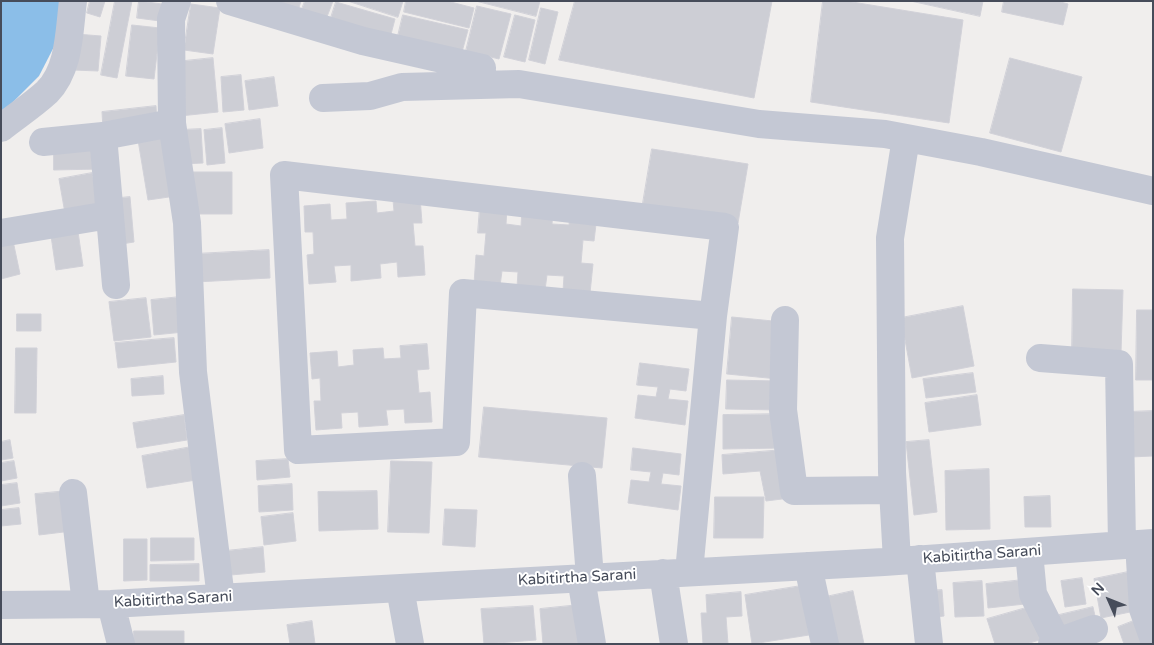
<!DOCTYPE html>
<html>
<head>
<meta charset="utf-8">
<style>
  body { margin:0 }
  #map { position:relative; width:1154px; height:645px; overflow:hidden; background:#f0eeed; font-family:"Varela Round",sans-serif }
  canvas { display:block }
  .frame { position:absolute; inset:0; border:2px solid #464c5a; pointer-events:none }
  .north { position:absolute; left:1084px; top:575px; width:50px; height:50px; -webkit-text-stroke:4px #fff; paint-order:stroke; rotate:314deg; font-size:14px; font-weight:700; line-height:20px; text-align:center; color:#464c5a }
  .north::after { content:''; display:block; margin:auto; width:18px; height:22px; background:#464c5a; clip-path:polygon(50% 0,100% 100%,50% 72%,0 100%) }
</style>
</head>
<body>
<div id="map">
<canvas width="1154" height="645"></canvas>
<div class="frame"></div>
<div class="north">N</div>
</div>
<script>
const g = document.querySelector('canvas').getContext('2d');
g.lineJoin = 'round';
function fill(path, color) { g.fillStyle = color; g.fill(path, 'evenodd'); }
function trace(path, color, width, dash) { g.strokeStyle = color; g.lineWidth = width; g.lineCap = dash ? 'butt' : 'round'; g.setLineDash(dash || []); g.stroke(path); }
function write(font, color, halo, rows, align = 'center') {
  g.font = font + ' "Varela Round",sans-serif'; g.lineWidth = 4; g.setLineDash([]); g.textBaseline = 'middle'; g.strokeStyle = halo; g.fillStyle = color; for (const [text, x, y, turn = 0] of rows) {
    g.save(); g.translate(x, y); g.rotate((+turn || 0) * Math.PI / 180); g.textAlign = isNaN(turn) ? turn : align; if (halo) g.strokeText(text, 0, 0); g.fillText(text, 0, 0); g.restore();
  }
}
fill(new Path2D(`
  M1 1H59V37L39 76 1 114Z`), '#8bbee8');
const building = new Path2D(`
  M90 1H105L100 17 87 13Z
  M115 1H132L117 78 101 75Z
  M139 1 162 4 160 21 137 18Z
  M266 1H301L298 11Z
  M305 1H333L325 22 301 12Z
  M348 1H403L398 17Z
  M406 1H447L474 8 469 28 404 12Z
  M476 1H540L536 16Z
  M575 1H772L754 98 559 60Z
  M823 1H846L963 20 949 123 811 102Z
  M911 1H983L980 16Z
  M1004 1H1057L1068 4 1063 25 1002 12Z
  M336 2 395 19 390 38 330 21Z
  M191 4 220 8 213 54 184 50Z
  M477 6 511 14 499 59 466 51Z
  M541 8 558 12 545 64 529 60Z
  M403 15 468 30 462 52 398 36Z
  M515 15 535 20 525 62 504 57Z
  M132 25 160 28 154 79 126 76Z
  M76 34 101 36 98 71 73 70Z
  M213 58 218 112 180 116 175 62Z
  M1010 58 1082 77 1061 152 990 133Z
  M241 75 244 110 223 112 221 77Z
  M274 77 278 106 249 110 245 81Z
  M156 106 157 123 103 129 102 112Z
  M260 119 263 148 229 153 225 124Z
  M222 128 225 163 207 165 204 130Z
  M165 129 176 196 148 200 137 134Z
  M201 129 203 163 183 164 181 130Z
  M54 146H100V169L54 170Z
  M652 149 748 164 738 223 642 209Z
  M190 172H232V214H190Z
  M92 173 100 213 66 219 59 179Z
  M130 197 134 242 115 245 110 199Z
  M420 197 422 223H413L415 246H423L425 275 398 277 397 262 380 264 381 278 351 281V265L334 266 336 282 309 284 307 255 314 254 313 232H305L304 206 330 204 331 220 347 219 346 203 376 201 377 213 394 211 393 200Z
  M480 207 507 209 506 224 521 226 522 210 553 212 552 224 569 225 570 213 597 216 594 241 583 240 581 263 593 264 590 293 563 291 564 276 547 275 545 290 517 287 518 272 502 271 500 286 474 284 476 255 484 256 486 233H478Z
  M77 225 83 266 56 270 50 229Z
  M12 236 20 274 1 279V238Z
  M269 250 270 278 196 282 195 254Z
  M1073 289 1123 290 1121 353 1072 352Z
  M180 297 184 332 154 335 151 300Z
  M146 298 151 337 114 341 109 302Z
  M963 306 974 366 912 378 901 318Z
  M1137 310H1153V380H1136Z
  M17 314H41V331H17Z
  M732 317 783 322 778 379 727 374Z
  M174 338 176 362 118 368 115 343Z
  M427 344 429 369 417 370 419 393 430 392 432 422 405 423 404 409 386 410 388 425 359 427 358 412 341 413 342 428 316 430 314 401H321L320 378 312 379 310 353 337 351 338 367 354 365 353 350 383 348 384 359 401 358 400 346Z
  M16 348H37L36 413H15Z
  M640 363 689 369 686 391 670 389 668 399 688 401 685 425 635 418 638 395 656 397 658 387 637 385Z
  M973 373 976 392 926 398 923 379Z
  M163 376 164 394 132 396 131 379Z
  M727 380 778 381 777 410 726 409Z
  M977 395 981 425 929 432 925 403Z
  M484 407 607 418 602 468 479 457Z
  M1153 411V456L1130 457 1128 412Z
  M780 414 781 448 723 449V415Z
  M184 415 187 440 137 448 133 423Z
  M10 440 13 458 1 460V442Z
  M929 440 937 512 914 515 906 442Z
  M191 447 196 480 147 488 142 456Z
  M633 448 681 454 679 475 663 473 661 484 681 486 678 510 628 503 631 480 649 482 651 472 631 470Z
  M783 450 790 498 766 501 760 471 723 474 722 455Z
  M288 459 290 477 257 480 256 461Z
  M14 461 17 478 1 481V463Z
  M391 461 432 462 429 533 388 532Z
  M989 469 990 529 946 530 945 471Z
  M17 483 20 503 1 506V485Z
  M292 484 293 510 259 512 258 486Z
  M68 491 72 531 39 535 35 494Z
  M377 491 378 529 319 531 318 492Z
  M1050 496 1051 527H1025L1024 497Z
  M715 497H764L763 538H714Z
  M19 508 21 524 1 526V510Z
  M445 509 477 510 475 547 443 545Z
  M293 513 296 541 264 545 261 517Z
  M151 538H194V560L151 561Z
  M124 539H147V580L124 581Z
  M263 547 265 572 219 576 216 552Z
  M199 564V581H150V565Z
  M1128 572 1135 611 1101 618 1094 579Z
  M1082 578 1086 604 1065 607 1061 581Z
  M1023 580 1025 604 988 608 986 584Z
  M982 581 984 616 955 617 953 583Z
  M801 586 809 635 752 644 745 595Z
  M942 590 944 616 929 618 926 591Z
  M853 591 864 644H831L821 598Z
  M741 592 742 616 726 617 728 644H703L701 613H707L706 595Z
  M579 605 583 643 543 644 540 609Z
  M533 606 536 640 484 644 481 609Z
  M1033 606 1043 639 1026 644H995L987 619Z
  M1093 607 1097 625 1063 633 1059 615Z
  M1136 620 1145 644H1124L1118 627Z
  M312 621 315 644H290L287 625Z
  M134 631H184V644H134Z`);
fill(building, '#cdced5');
trace(building, '#d1d1d8', 1);
trace(new Path2D(`
  M177 1 171 19 172 123 187 223 193 372 221 598
  M230 1 363 41 482 68
  M323 98 370 96 402 87 519 84 759 124 885 134 981 152 1153 191
  M1 128C16 116 33 105 47 92 70 69 69 31 73 1
  M103 136 116 285
  M43 142 103 136 172 123
  M1 233 109 215
  M785 320 783 410 794 491 893 490
  M1040 358 1119 364 1122 545
  M582 476 590 577
  M73 493 86 604
  M1139 544 1143 609 1153 637
  M1029 552 1033 594 1058 644
  M920 559 929 644
  M897 561 892 472 890 238 906 138
  M808 566 825 644
  M689 572 713 316 725 227 284 175 298 450 456 442 463 293 713 316
  M663 573 674 644
  M581 578 592 644
  M400 588 410 644
  M111 604 121 644
  M1 605 111 604 308 593 884 562 1153 543
  M1052 644 1094 629`), '#c4c8d4', 28);
write('15px', '#464c5a', '#fff', [
  ["Kabitirtha Sarani",982,555,-4],
  ["Kabitirtha Sarani",577,578,-3],
  ["Kabitirtha Sarani",173,600,-3]
]);
</script>
</body>
</html>
